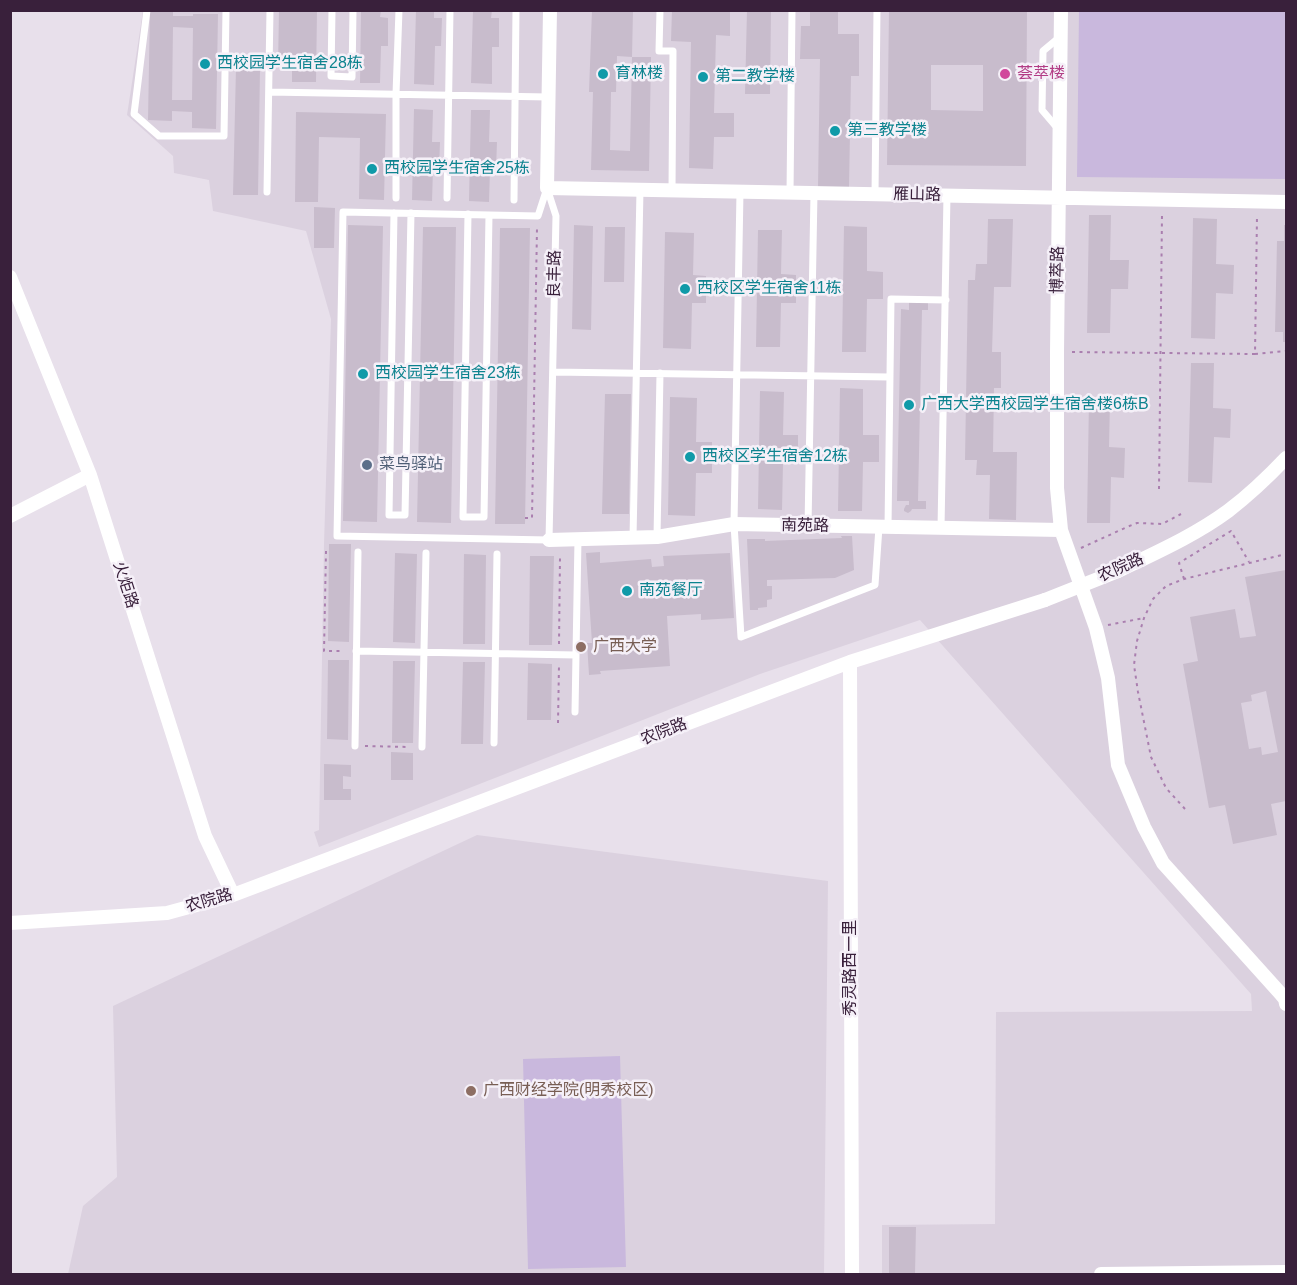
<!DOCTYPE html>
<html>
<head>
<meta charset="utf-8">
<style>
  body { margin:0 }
  #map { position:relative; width:1297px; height:1285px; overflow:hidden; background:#e8e0eb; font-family:Arial,sans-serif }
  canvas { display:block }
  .frame { position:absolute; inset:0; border:12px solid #39203b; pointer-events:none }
</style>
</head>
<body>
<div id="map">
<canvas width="1297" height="1285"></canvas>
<div class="frame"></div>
</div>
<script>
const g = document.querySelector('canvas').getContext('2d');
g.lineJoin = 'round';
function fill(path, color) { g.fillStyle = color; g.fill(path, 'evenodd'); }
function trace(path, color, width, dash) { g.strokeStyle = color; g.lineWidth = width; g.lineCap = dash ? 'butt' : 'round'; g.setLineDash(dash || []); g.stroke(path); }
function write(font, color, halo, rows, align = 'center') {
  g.font = font + ' Arial,"Noto Sans SC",sans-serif'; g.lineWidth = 5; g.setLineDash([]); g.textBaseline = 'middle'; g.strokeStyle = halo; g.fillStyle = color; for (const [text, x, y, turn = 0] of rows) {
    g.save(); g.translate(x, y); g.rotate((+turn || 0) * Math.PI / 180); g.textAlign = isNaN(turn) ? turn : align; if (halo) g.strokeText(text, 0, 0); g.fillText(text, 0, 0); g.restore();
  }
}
fill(new Path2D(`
  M143 11H1286V1274H882V1225L995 1224 996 1012 1252 1011 1251 994 920 620 760 674 319 847 314 832 319 830 324 544 331 319 306 231 213 211 209 180 174 173 173 156 127 115Z
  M477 835 828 881 824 1274H68L83 1206 117 1177 113 1006Z`), '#dbd1df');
fill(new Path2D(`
  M1079 11H1286V179L1077 177Z
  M620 1056 626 1267 528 1269 523 1059Z`), '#c9b8dd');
fill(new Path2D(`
  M150 10H173V16H193V14H218L216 129 192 128V112L172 111V121L148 120ZM173 27 193 28 192 100H172Z
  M279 10H317L316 82H292V68H278Z
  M361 10H381L380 17 388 18V46H381L380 83H360Z
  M416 10H434V18H442L441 46H435L434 85 414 84Z
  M473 10H492L491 18H499V47H492V84L471 83Z
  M592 10H633L632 57H651L649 171 591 170 593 92H589ZM617 56 632 57 630 151 610 150 611 92H616Z
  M672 10H730V36L716 35 714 113H734V137H714L713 169 689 168 691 42 671 41Z
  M747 10H771L770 94H745Z
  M810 10H838V34H859V76H851L849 187H818L820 59H800L801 26H810Z
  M889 10H1027L1026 166 887 165ZM931 65H983V111L931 110Z
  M236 68 260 69 258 195H233Z
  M414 109 433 110 432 142H440L439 169H433L432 201 412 200Z
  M471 110H490L489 142H497L496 169H490L489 202 469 201Z
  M296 112 386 114 384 200 359 199 360 138 319 137 318 202H295Z
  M314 207 335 208 334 248H314Z
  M1089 215H1111L1110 260H1129L1128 289H1111L1110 333H1087Z
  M1193 218 1217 219 1216 264 1234 265 1233 294 1216 293 1215 339 1191 338Z
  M988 219H1013L1011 287H994L992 352H1001V388H994L993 452H1017L1016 520 989 519 990 475H976L977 460H965L968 280H975L976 264H987Z
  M348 225 383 226 377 522 343 521Z
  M574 225 593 226 591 330 572 329Z
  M1284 225H1286V342H1283V332H1275L1277 241H1284Z
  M844 226 867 227V271L883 272V299H867L866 352H842Z
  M423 227H456L451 523 417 522Z
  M605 227H625L624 282H604Z
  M500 228H530L525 524H495Z
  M758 230H782L781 274 796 275V303H781L780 347H756Z
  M665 232 694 233 693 275 706 276V303H692L691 349 663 348Z
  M909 302 928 303V310H922L918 501H926V509H912L911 511 908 513 904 511V509L906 505H909V501H897L901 309 909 310Z
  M1191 363H1214L1213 408 1231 409 1230 438 1214 437 1212 483 1188 482Z
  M840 388 863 389V435H879V462H863L862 511H838Z
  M760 391 784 392 783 435H798V463H783L782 510 758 509Z
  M605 394H631L629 514H602Z
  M670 397 697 398 696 442H712V473H696L695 516 668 515Z
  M1089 399H1110L1109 447 1125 448 1124 478 1111 477 1110 523H1087Z
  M841 536H852L854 570 835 578 767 580V586H772V599L767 600V607L758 608V610H750L747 539H765V541L842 538Z
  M329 544H351L349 642 328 641Z
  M600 552V563L651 559 652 567 664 566 663 556 730 553 734 618 701 620V614L667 616 670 666 600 671 601 674 589 675 587 643H592L586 553Z
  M395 553 417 554 415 643 393 642Z
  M464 554 486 555 485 644H463Z
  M530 556H554L552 645H529Z
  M1286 570V801L1271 804 1277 835 1233 844 1225 805 1209 808 1183 664 1198 661 1190 617 1235 609 1240 638 1256 636 1245 577ZM1266 691 1278 752 1262 755 1261 747 1249 749 1241 703 1252 701 1251 695Z
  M328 660H349L348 740 327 739Z
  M393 661H415L413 743H392Z
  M463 662H485L483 744H461Z
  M528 663 552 664 551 720H527Z
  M391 752 413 753V780H391Z
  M324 764 351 765V777L343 776V789H351V800H324Z
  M889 1227H916L915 1274H889Z`), '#c8bccc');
trace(new Path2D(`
  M1072 352 1255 354 1257 216
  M1255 354 1286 351
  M1159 489 1162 214
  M525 518H532L537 228
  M1081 548 1127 527 1137 523 1162 524 1181 514
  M326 551 324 651H344
  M1184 579 1179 563 1231 531 1249 562
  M1108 625 1144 618
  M559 644 560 557
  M558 723 559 665
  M365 746 410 747
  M1185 809 1166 788 1151 757 1138 692 1134 665 1137 641 1144 618 1153 599 1166 586 1184 579 1286 554`), '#aa7faf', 2, [3, 4.5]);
trace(new Path2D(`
  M147 10 134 114 159 136H224L226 10
  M332 10 331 76 352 77 353 10
  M660 10 659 51H673L672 190
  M269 92 548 97
  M1059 130 1042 110 1043 51 1061 36
  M547 188 556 216 549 540 337 536 343 212 538 216Z
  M267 192 270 10
  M740 192 734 524 741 637 875 585 879 527
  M790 193 792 10
  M875 194 877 10
  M396 198V94L399 10
  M447 198 450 10
  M514 200 516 10
  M394 213 389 515H405L411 213
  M468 214 463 517H484L489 215
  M553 372 889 377
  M808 526 814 193
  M888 527 891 299 946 300
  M941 528 947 195
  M657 537 660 373
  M633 538 640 190
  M356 651 576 655
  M575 712 578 539
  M494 743 497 554
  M355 746 358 552
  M422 747 426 553`), '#fff', 7);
trace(new Path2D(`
  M550 10 547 188 1286 202
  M1061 10 1057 352V488L1061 530 1096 628 1108 678 1118 765 1144 827 1163 863 1280 993 1285 999 1286 1004
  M10 277 90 475 205 836 233 895
  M10 516 90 475
  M549 540 657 537 734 524 1061 530
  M1118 571C1155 553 1194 536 1228 511 1249 495 1268 477 1286 458
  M850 662 852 1274
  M10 923 167 913 233 895 850 662 1045 600
  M1101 1274 1286 1272`), '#fff', 14);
trace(new Path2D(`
  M1045 600 1118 571`), '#fff', 14);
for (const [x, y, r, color] of [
  [205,64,6,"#0f9aa8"],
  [603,74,6,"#0f9aa8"],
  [1005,74,6,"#d1479c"],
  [703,77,6,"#0f9aa8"],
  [835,131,6,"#0f9aa8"],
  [372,169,6,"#0f9aa8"],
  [685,289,6,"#0f9aa8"],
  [363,374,6,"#0f9aa8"],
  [909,405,6,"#0f9aa8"],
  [690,457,6,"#0f9aa8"],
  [367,465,6,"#5c6f8a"],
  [627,591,6,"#0f9aa8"],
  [581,647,6,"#8d6e63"],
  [471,1091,6,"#8d6e63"]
]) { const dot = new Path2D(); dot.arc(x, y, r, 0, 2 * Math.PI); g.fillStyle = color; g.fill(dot); trace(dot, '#f5f0f8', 2); }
write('16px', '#0d838f', '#f5f0f8', [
  ["西校园学生宿舍28栋",217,64],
  ["育林楼",615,74],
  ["第二教学楼",715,77],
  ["第三教学楼",847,131],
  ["西校园学生宿舍25栋",384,169],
  ["西校区学生宿舍11栋",697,289],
  ["西校园学生宿舍23栋",375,374],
  ["广西大学西校园学生宿舍楼6栋B",921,405],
  ["西校区学生宿舍12栋",702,457],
  ["南苑餐厅",639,591]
], 'left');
write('16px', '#b23c85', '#f5f0f8', [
  ["荟萃楼",1017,74]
], 'left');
write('16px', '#39203b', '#f5f0f8', [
  ["雁山路",917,195,1],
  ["博萃路",1058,270,-89],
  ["良丰路",555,274,-89],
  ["南苑路",805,526,1],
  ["农院路",1121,568,-24],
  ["火炬路",125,585,72],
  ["农院路",664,732,-21],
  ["农院路",209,901,-16],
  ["秀灵路西一里",851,968,-90]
]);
write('16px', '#4e5e75', '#f5f0f8', [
  ["菜鸟驿站",379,465]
], 'left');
write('16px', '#785e54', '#f5f0f8', [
  ["广西大学",593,647],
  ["广西财经学院(明秀校区)",483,1091]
], 'left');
</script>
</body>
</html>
